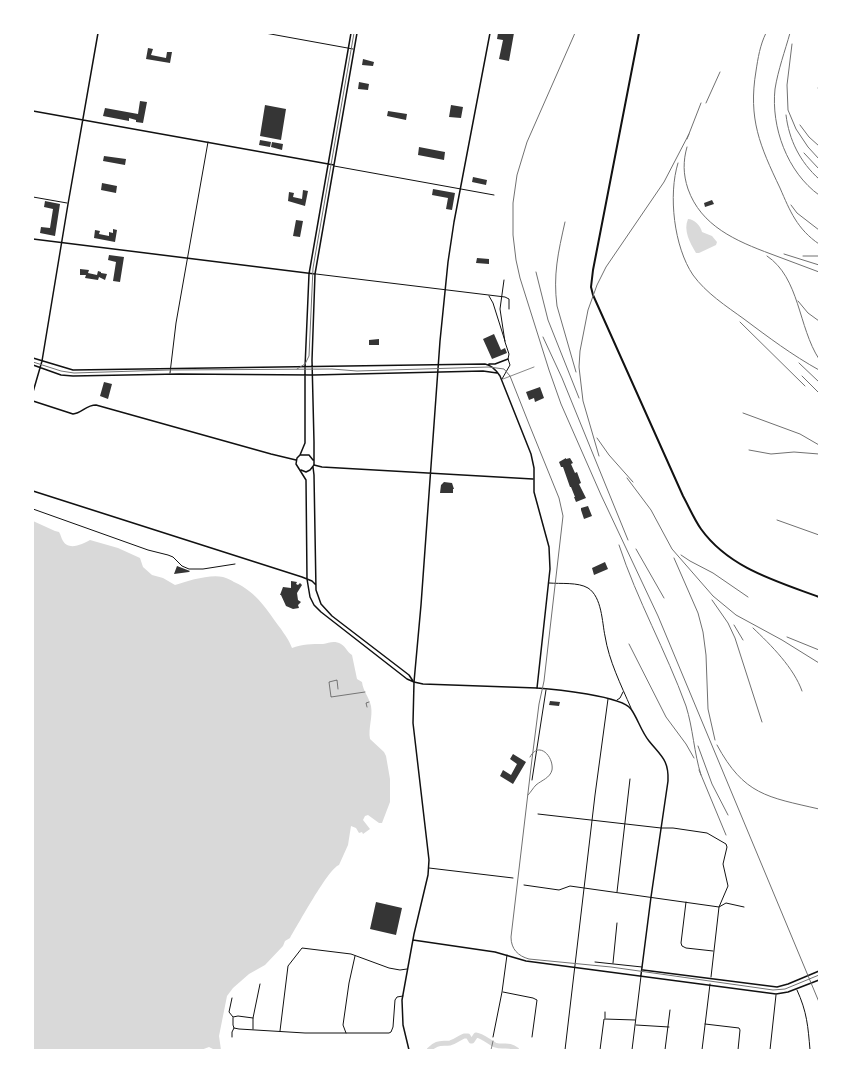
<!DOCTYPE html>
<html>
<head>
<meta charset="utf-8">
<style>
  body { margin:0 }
  #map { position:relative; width:852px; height:1083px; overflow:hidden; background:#fff; font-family:"Alegreya Sans",sans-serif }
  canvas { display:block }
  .frame { position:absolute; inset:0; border:34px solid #fff; pointer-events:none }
</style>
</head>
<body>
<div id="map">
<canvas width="852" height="1083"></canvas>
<div class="frame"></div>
</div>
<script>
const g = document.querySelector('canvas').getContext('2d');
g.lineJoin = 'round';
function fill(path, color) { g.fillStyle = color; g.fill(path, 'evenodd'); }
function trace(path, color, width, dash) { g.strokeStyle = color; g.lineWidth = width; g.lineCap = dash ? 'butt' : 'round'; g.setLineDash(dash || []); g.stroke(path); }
fill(new Path2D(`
  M688 219C694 219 701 226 702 232L712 236 717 242 716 245 699 253H696C690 243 683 230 688 219Z
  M33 521 55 531 59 532C61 535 61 538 63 541 69 551 83 544 90 540L118 548 140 558 143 567 152 575 163 578 175 585C188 581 209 574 223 577 227 578 231 580 234 582 258 593 266 609 281 629 285 635 289 640 292 648 302 644 312 644 323 644 329 643 334 640 341 644 346 647 347 652 352 655L357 679 362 682C363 691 369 697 371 706 373 717 368 728 370 739L384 752 386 756 390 779V802L382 823H379L368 815 365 816 363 820 370 829 363 834 362 832 359 833 356 828 351 826 348 845 339 865C328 869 298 925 290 938L285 941 283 946 265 965 249 974 233 988 227 996 219 1036 221 1050H215L209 1047 201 1050H33Z`), '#d9d9d9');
trace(new Path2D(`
  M429 1050C437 1042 440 1044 450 1043 455 1042 459 1038 464 1036H468L471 1041H472L476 1035C483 1036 489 1042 495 1045 504 1048 508 1043 517 1050`), '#d9d9d9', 5);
fill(new Path2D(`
  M498 33H514L509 61 499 59 503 40 497 39Z
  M148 48 153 49 151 55 166 58 167 52H172L170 63 146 59Z
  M363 59 374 62 373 66 362 65Z
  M359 82 369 84 368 90 358 89Z
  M140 101 147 102 143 123 136 122V120L129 118V121L103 116 105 108 138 114Z
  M265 105 286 109 281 140 260 136Z
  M451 105 463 107 461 118 449 117Z
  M388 111 407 114 406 120 387 116Z
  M260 140 271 142 270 147 259 145Z
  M272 142 283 144 282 150 271 147Z
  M419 147 445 152 444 160 418 155Z
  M104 156 126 159 125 165 103 161Z
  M473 177 487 180 486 185 472 182Z
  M102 183 117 186 116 193 101 190Z
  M433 189 455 193 452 210 446 209 448 198 432 195Z
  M303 190 308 191 305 206 288 201 289 192 294 193 293 197 302 199Z
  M712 200 714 204 705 207 704 203Z
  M45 201 60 204 55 236 40 233 41 227 50 228 53 209 44 207Z
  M296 220 303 221 300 237 293 236Z
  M113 229 117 230 115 242 94 238 95 230 100 231 99 234 109 236V232L113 233Z
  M109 255 124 257 120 282 113 281 116 262 108 260Z
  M477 258 489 259V264L476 263Z
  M80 269 89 270 88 273 97 275 98 271 101 272V273L107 274 105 280 99 277 98 280 85 278 86 275H80Z
  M494 334 501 350 505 348 507 353 492 359 483 339Z
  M379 339V345H369V340Z
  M104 382 112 384 108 399 100 396Z
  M540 387 544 398 535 402 534 398 529 400 526 392Z
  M566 458V459L570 458 573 463 571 464 575 473 577 472 581 483 579 484 586 498 576 502 574 497H575L571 487H570L563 467H561L559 462Z
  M444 482 452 483 454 489H453V493H440L441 485Z
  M588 506 592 516 584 519 581 510V508Z
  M605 562 608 569 594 575 592 568Z
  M177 566 190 571 189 572 174 574Z
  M291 581 297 582 296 584 298 585 300 583 302 585 297 593 298 600 301 602 298 605 299 608 293 609 286 606 281 595H280L283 587 291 588Z
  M550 701 560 702 559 706 549 705Z
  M513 754 526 762 513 784 500 776 503 770 511 775 517 764 510 759Z
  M376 902 402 908 396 935 370 929Z`), '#353535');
trace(new Path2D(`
  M338 689 337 680 329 682 331 697 365 692
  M367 707 366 703 369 702
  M491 1050 493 1041`), '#111', 0.5);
trace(new Path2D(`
  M503 379 534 367`), '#111', 0.5);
trace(new Path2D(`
  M33 509 148 550 168 555 173 557 182 566 189 569H203L235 564`), '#111', 1);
trace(new Path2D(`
  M265 33 353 49
  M334 166 494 195
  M33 197 67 203
  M316 274 505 297 509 299V309
  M489 296 493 303 505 341
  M170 373 176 323 208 142
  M502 379 510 365 508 359 509 354 505 342 500 309 504 280
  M549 583C561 584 578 582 588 588 602 597 602 622 605 636 609 661 621 685 631 708
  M617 700 620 698 623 692
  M532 780 546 690
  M538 814 661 828H673L707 833 726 844 727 847 723 864 728 886 719 907 711 977
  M429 868 513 878
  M524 885 559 890 570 886 719 907 726 903 744 907
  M617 892 630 779
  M686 902 681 943 682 946 686 948 713 951
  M595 962 642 967
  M613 963 617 923
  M797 990C807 1012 808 1026 810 1050
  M503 992 533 998 537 1000 532 1037
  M232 998 229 1012 233 1017
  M233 1017 238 1016 253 1018
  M605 1018V1012
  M705 1024 739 1028 740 1030 738 1050
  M636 1025 669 1027
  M234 1028 239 1029 305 1033H389L391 1032 393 1027 395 1000 397 997 403 996
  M253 1029V1018L260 984
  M280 1031 288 966 302 948 351 954 389 968 400 970 407 969
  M346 1033 343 1025 349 983 355 956
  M232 1037V1032L234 1028 233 1025V1018
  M493 1037 502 992 507 955
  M565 1050 595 795 608 699
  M600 1050 604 1019 635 1020
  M632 1050 641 976
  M665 1050 670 1010
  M702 1050 710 984
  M770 1050 776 995`), '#111', 1);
trace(new Path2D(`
  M490 33 454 222 448 262 440 341 421 605 414 682 423 684 537 688
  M33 239 315 274
  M33 401 73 414C82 413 86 405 96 405L271 454 296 460
  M314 465 322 467 533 479`), '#111', 1.5);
trace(new Path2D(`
  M351 33 309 274 305 367V443L300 455 297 458 296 464 306 480 307 579 310 597 314 605 321 612 407 679 414 682
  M33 111 334 165
  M33 358 73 370 485 364C492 365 496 370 500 376L531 454 534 468V492L549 547 550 569 537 688C554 689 622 696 631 709 638 719 641 731 649 741 661 756 669 760 668 781L651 897 641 975
  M489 364H495L508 359
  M33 365 61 375 73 376 179 374 313 375 483 371 497 373
  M33 392 42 361 68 204 98 33
  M300 455H309L313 460
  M313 467 314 475 316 590 321 604 332 616 409 675 413 681
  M301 470 306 472 310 470 314 465V442L312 360 315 274 357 33
  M33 491 302 577 312 581 316 585
  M413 940 495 952 526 961 776 994 788 992 819 980
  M643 970 777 987 788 984 819 971
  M409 1050 403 1025 402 1000 414 934 428 875 429 860 413 723 414 682`), '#111', 1.5);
trace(new Path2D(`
  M639 33 593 270 591 287 593 295 683 496C689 507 694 519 701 529 729 568 776 581 819 597`), '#111', 2);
trace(new Path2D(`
  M33 362 61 371 74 373 169 370 332 369 357 371 489 367 504 369 510 376 529 424 559 498 563 516 544 681 539 704 532 759 511 937C511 949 518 956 529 959L611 967 773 990 785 989 819 975
  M297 369 305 364 309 356 313 268 354 33
  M528 795C531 792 533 788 536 785 542 780 550 778 552 770 554 757 539 740 530 757`), '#707070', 1);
trace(new Path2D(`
  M575 33 527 142 517 175 513 203V235L516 260 520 278 549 370 561 404 601 495 658 616 819 1002
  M766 33C760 45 758 58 756 71 748 119 760 146 780 188 790 211 797 229 819 244
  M790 33C785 51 778 70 775 89 771 127 787 172 819 195
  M792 44 787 85 788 110 796 129 808 147 819 159
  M818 88H819
  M706 103 720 72
  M786 115C789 140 800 162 819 179
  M800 125 809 137 819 146
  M687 139 701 103
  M687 147C683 161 683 174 688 189 701 226 736 241 771 254 787 260 803 266 819 272
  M804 153 819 169
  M678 163C668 195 674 247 693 275 706 293 726 306 744 319 768 337 792 355 819 370
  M791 205 797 213 819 230
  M565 222C558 253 553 275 557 306L576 372
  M784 254 819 265
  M767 256C800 278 798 327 819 359
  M803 256H819
  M536 272 548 320 579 398
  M798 301 808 313 819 321
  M740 322 805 386
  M543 337 562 378 628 540
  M799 363 819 382
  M802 376 819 393
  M743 413 800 434 819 445
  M597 438 609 455 633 482
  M749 450 771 454 794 452 819 454
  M599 456 583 401 579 367 580 351 588 310 597 285 606 267 664 182 689 134
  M627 478 651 510 672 549 713 596 736 615 782 640 819 663
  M777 520 819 535
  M619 545C637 600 666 651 686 706 693 728 694 753 701 775
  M636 549 664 598
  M681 555 690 561 713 573 748 597
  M674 558 698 613 703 632 706 655 708 709 715 740
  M712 600 728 623 735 638 762 722
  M734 625 743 640
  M753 628C771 645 794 668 802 691
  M787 637 819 650
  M629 644 666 717 686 744 694 758
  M717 745C744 795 767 797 819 809
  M698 746 712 784 728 815
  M699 770 726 835`), '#707070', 1);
</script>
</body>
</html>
